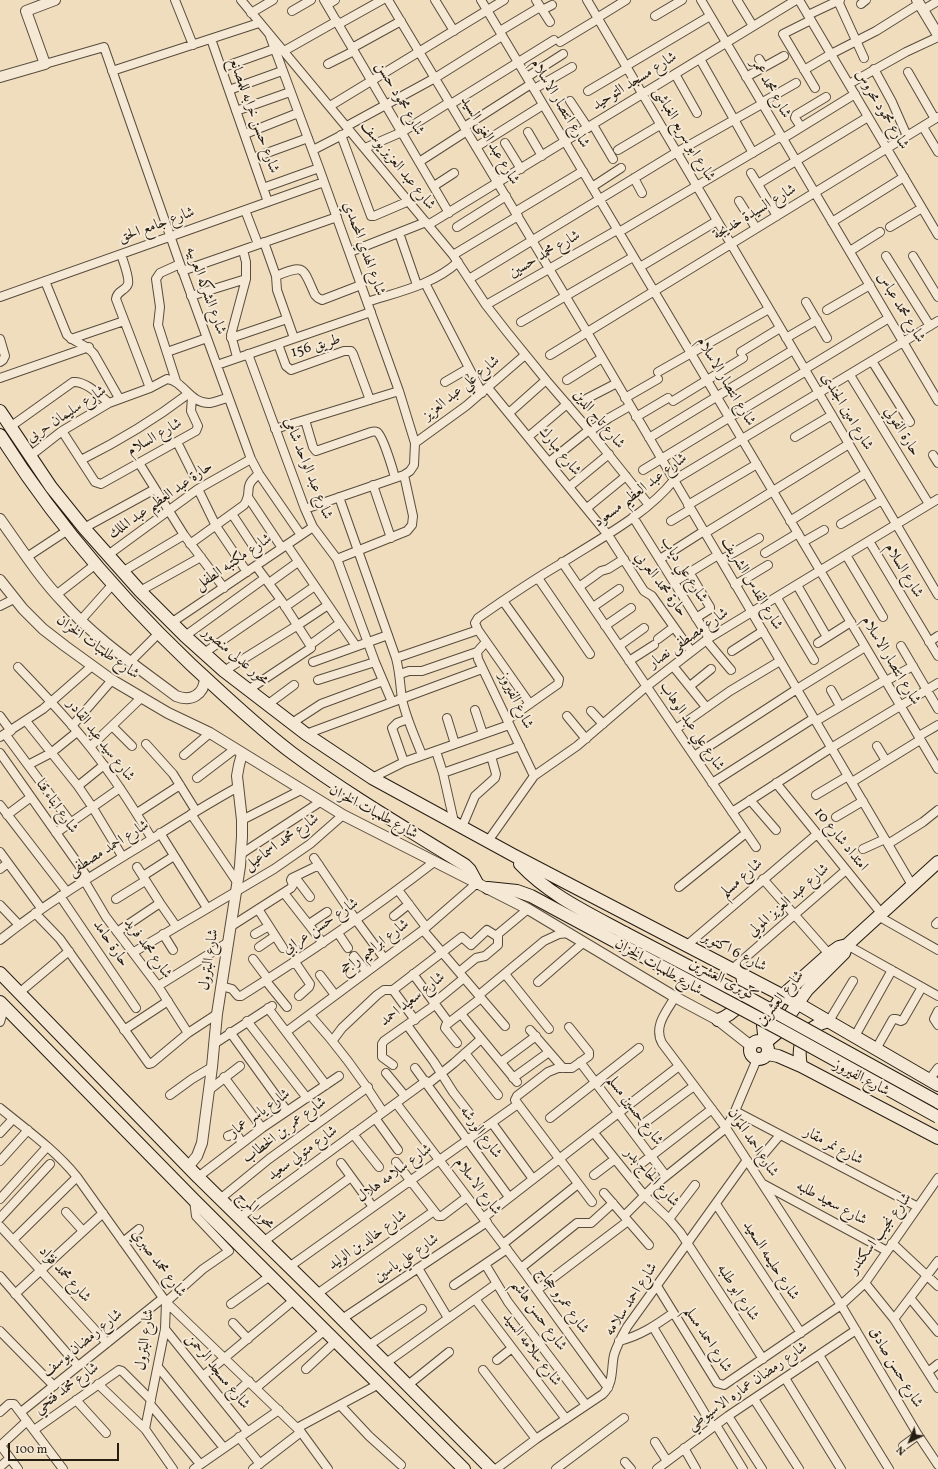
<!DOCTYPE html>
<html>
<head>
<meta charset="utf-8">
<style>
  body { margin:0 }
  #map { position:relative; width:938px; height:1469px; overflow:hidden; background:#f0ddbe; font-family:Vollkorn,serif }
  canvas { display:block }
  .north { position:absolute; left:890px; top:1421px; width:40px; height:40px; -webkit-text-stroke:3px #f5e9d5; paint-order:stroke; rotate:223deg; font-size:11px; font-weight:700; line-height:16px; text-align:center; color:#251c12 }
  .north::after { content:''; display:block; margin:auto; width:14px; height:18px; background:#251c12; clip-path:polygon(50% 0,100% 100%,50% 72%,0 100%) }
  .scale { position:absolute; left:8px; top:1443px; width:111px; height:18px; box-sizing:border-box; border:2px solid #251c12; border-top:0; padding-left:5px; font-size:12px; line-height:14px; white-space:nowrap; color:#251c12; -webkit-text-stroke:3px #f5e9d5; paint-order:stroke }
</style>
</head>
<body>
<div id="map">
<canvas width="938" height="1469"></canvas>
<div class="north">N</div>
<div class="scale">100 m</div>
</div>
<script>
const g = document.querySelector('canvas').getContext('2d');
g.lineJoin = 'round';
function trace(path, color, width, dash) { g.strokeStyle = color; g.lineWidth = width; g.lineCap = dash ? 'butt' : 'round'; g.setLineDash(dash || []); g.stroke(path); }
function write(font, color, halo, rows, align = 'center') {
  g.font = font + ' Vollkorn,Amiri,serif'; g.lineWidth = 4; g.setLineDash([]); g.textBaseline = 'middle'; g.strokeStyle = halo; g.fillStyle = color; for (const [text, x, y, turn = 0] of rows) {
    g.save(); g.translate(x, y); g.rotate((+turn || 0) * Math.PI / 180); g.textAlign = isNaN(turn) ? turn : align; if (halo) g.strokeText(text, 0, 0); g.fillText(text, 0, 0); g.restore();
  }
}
const minor = new Path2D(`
  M175 0 193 45
  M241 0 453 255 486 305 507 332 546 380 589 430 649 505
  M324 0 449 213
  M388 0 587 332 912 885
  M435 0 454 31
  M481 0 938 769
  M536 0 550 22
  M587 0 938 595
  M701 0 938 401
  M737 0 753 26
  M799 0 938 235
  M838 1 864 58
  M861 4 866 0
  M327 5 335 0
  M542 10 552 5
  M923 10 938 1
  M292 11 311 0
  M251 13 273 0
  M808 15 840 0
  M655 16 682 0
  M597 18 626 0
  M811 20 783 34 815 88
  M339 24 382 0
  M500 31 540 7
  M270 36 319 168 399 391 415 443 414 465 410 471 404 475 305 509
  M211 39 268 202
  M560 42 598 19
  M352 48 401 21
  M284 51 337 21
  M700 59 753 153
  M759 59 764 67
  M45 64 104 47 180 264 251 459 259 474 301 535
  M328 64 354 51
  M626 66 710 16
  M221 68 274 49
  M874 69 892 102 907 136
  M804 70 831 54 876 31 919 4
  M112 71 259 23
  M908 72 935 119
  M675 74 697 113
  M527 77 563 54
  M746 77 784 56
  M849 84 906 52 938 37
  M534 89 572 67
  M229 90 282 71
  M588 91 627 68
  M570 101 588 128
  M761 103 796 83
  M451 104 554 40
  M330 106 504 0
  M236 111 290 92
  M593 125 613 159
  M347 126 435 78 502 36
  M464 127 531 84
  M801 127 795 118 796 115 826 97
  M923 127 938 152
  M528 132 542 156
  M245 134 298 113
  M341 135 371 216H374L409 201
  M782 139 855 94
  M505 143 521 169
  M476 147 543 105
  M365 148 402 132 450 102
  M313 150 346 133
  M618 150 660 125
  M253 158 308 138
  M419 162 467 131
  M751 173 777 216
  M634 178 642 193
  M758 184 868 117
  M434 186 454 173
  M592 187 621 168
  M263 188 319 168
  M739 201 756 228
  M245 210 258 244
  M515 212 583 171
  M832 222 904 177
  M428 225 796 0
  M457 227 506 196
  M890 227 922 208
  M619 232 781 136
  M399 233 417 285
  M264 242 276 276 277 290 294 338
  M850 251 880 232
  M350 252 426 222
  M121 254C123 261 130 278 128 284 126 291 117 290 116 299L150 388
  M453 255 518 216
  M886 256 930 326
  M913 256 938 297
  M640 267 717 221
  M182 271 337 217
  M276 276C306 264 302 267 315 295L318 298 322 300 361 285
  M469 279 677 152 762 104
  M45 281 67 335C76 344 85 343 94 354L119 398
  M425 283 482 393
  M191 296 246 279
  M0 297 324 182
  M367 302C398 292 433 285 458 262
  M806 302 827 338
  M486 305 617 230
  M827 310 870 285
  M521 322 633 257
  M231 338 287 319
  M786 338 817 320
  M0 339 5 356 3 360 0 362
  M71 339 124 321
  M278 344 286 366 291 370 344 351H351L353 354 370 400
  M167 352 207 338
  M741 352 780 328
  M248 354 305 509 313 527 337 559 375 662 392 702
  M550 355 938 117
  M237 357 231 335 246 279V262L243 250
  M872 361 910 422
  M217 365 371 312
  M805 369 889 318
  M658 372 769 309
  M850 375 929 504
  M0 378 89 347
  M567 380 602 358
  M176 381 158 325 160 307 156 279 160 273 180 264
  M445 382 469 368
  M488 388 608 535 644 591 652 596 691 651
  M625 398 658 379
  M586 399 617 383
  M673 401 743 358
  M509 413 546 380
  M636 417 668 398
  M305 420 313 447 316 451 371 432C374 431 375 431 377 432 383 436 393 470 395 478
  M10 427 73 382C86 381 99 395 109 403
  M275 429 399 391
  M62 431 95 482 101 484 196 431 198 426 191 411 192 397
  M590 431 609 418 630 406
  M528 437 567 404
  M795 437 832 415
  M649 438 793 350
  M177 442 193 474
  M415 443 466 406 525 355
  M933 455 938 463
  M30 456 62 431 109 403 150 388 167 379C184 381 190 404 210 403 216 402 222 399 228 398
  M81 460C119 441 154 420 188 394
  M549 462 589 430
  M139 463 184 535 224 588
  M643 470 806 371
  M373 485 391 538
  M569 487 609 454
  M198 489 216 526 247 572
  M248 497 282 548
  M339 497 396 658C400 673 400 685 402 699 406 718 415 737 422 755
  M688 505 757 464
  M587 508 626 476
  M232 514 263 561
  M633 517 709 638
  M671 521 691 509
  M790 521 866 473
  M841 524 882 500
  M84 528 155 489
  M705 533 849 444
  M869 541 938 656
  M803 542 824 530
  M190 544 244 505C254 490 241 488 259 474
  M287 545 356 646
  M765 553 798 533
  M108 555 198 489 251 459
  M846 555 883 617
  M27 557 68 530
  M337 559 407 531 412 525 413 516 404 475
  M660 559 704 531
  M721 560 759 538
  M562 562 756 847
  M256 566 281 600 310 645
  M122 572 184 535
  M689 572 710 607V609L696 618
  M538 578 590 654
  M674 582 718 555
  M269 583 298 562
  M735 585 768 565
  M797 585 827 637
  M579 587 601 571 608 569 624 559
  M140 591 201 557
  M56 595 96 564
  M777 598 814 660
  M503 601 559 679 558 684 507 720
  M0 606 14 599
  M285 607 315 586
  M593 607 619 589
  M81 620 113 584
  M171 623 313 527
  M605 626 631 608
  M185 636 265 578
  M658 639 674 627
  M706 640 731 670
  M486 642 477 652 478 659 534 776
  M929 642 938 636
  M818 643 851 622
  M619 646 644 628
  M901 646 938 709
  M732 651 763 631
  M204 653 281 600
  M396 658 478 630
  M131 661 159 633
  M629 661 654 645
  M313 662 388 635
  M673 666 706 707
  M18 667C43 693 68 719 90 747 113 776 133 807 152 839
  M224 671 298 625 328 605
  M400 674 409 671H422L477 652
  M318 680 375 662
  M886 681 913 666
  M690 686 711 669
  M248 690 311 648 310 645 340 623
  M831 690 840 706
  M530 704 478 630 475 623 478 618C505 599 533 580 562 563 599 539 646 515 674 480L938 321
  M267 705 294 685
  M475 710 483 734
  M591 711 603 724
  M0 716 11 731
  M567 716 586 739
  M447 718 455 744
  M26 721 78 786 93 808 122 856
  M816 721 885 680
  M292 723 321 704 383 681
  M72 726 112 680
  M112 726 132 746
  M676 729 730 691 780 661
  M5 734 71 823
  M306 734 482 669
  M919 736 938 725
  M0 737 43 709 92 666
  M146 744 173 774 196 811
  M877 746 886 761
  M90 747 141 698
  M436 751 443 773 454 822
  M0 753 88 878
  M184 755 210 733
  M694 756 797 689 865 647
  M404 762 392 728 397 723 408 719
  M28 765 51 753 77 732
  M443 773 520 746
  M197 778 235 749
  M372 778 404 762 509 725
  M852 782 920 740
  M712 783 814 718
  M776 783 881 913
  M78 786 104 765
  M816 795 848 776
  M750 800 776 830
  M0 805 67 892
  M732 812 831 748 938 683
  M137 813 180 785
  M191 814 237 882
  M7 815 31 797
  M836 817 863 801
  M242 820 301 790
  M462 827 475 796 495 778 496 774 491 756
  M56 833 120 788
  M160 833 207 908
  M488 841 534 776 577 746 647 686 709 638 938 499
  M888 844 923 822 938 810
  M863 849 885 839
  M0 852 41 908
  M241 854 320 802
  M314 858 356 920 384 958
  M137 867 160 903 176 926
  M0 869 8 863
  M143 876 174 856
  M295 877 310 897
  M763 879 829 954
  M84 880 106 917 158 986 188 1033
  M679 887 746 833
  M398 890 426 927
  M284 893 323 943
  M60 896 136 1008
  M116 899 145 881
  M0 905 19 925
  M258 909 283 948
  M35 913 60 939 149 1064 152 1063 188 1033 217 1014
  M394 916 409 904
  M878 916 938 950
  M309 924 327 912
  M936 924 938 922
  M230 927 291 888 293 885 291 880 292 878 319 865
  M423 930 505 1026
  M117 932 160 903
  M338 933 348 948
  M163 934 173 950
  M255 934 269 926
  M0 940C47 902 100 871 152 839 180 821 209 803 238 787
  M847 945 938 996
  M686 946 817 834
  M259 947 275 936
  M134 952 274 869 310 844 343 815
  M354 956 366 971
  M253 959 268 979
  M295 962 310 984 309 987 299 996
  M731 970 846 870
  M459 972 476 958 485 956 498 945V934L528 909
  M413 974 449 1023
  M505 974 549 1029
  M320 975 335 995
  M266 981 287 1007
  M538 982 584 942
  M158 986 227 943
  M221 986 232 989 238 996H241C308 954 372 910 434 862
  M393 990 415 1020
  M19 993 69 951
  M479 995 544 941 559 934 569 933
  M675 997C667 1011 653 1026 662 1043L726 1128 841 1305 918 1435 938 1465
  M268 1008 326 1085
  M938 1011 934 1019 938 1025
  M461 1014 517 1082
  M310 1015C337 1045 361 1077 383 1112
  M247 1021 307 1098
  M829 1021 853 981
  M0 1022 5 1006
  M407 1025 434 1062 453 1092 470 1114
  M569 1027 589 1052V1056L572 1068H558L548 1072 517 1096 515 1100 592 1202
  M124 1030 168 1001
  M530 1030 563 1068
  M230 1032 287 1111
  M286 1032 423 930 477 883
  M855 1036 892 970
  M333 1040 342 1028 377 995 384 990H393L462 937 471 945 487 930 498 937
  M457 1043 445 1028 446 1025 481 998
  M214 1044 272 1006
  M876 1049 893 1019H896L901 1021 903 1020 922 987
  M465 1053 498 1095
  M501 1062 536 1036
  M580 1062 666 1176
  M393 1065 382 1057V1044L384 1041 432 1007 436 1001 464 978
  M415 1068 509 1197
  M386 1073 405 1096
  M224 1077 262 1128
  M513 1078 549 1052
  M929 1080 938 1068
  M428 1084 454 1063 481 1039
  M209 1090 240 1066
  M170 1095 192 1079 212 1067
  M396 1103 521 1268 608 1388
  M0 1108C27 1130 55 1150 77 1177L166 1302 301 1432 328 1469
  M735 1111 918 1207
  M375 1118 398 1150
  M550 1118 639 1048
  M492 1123 533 1179
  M643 1124 694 1086
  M0 1133 13 1119
  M594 1133 644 1195 669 1219 680 1232 763 1359
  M353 1134 379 1167
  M228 1136 236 1133 242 1143
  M0 1161 28 1130
  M396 1162 438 1216H442L467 1197
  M341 1163 373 1207
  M642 1163 712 1109
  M752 1168 780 1135
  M594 1175 615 1159
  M198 1177 262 1128 339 1076
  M763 1184 887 1251
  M604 1193 649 1245
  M0 1199 47 1147
  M220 1199 269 1159 368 1087
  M716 1204 801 1333
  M66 1212 83 1231
  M624 1216 655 1185 726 1128 735 1111 757 1059
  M0 1218 50 1164
  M239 1218 426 1081
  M483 1218 679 1066
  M669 1219 695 1185
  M0 1226 107 1343
  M13 1240 77 1177
  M123 1242 139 1229
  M263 1242 351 1177
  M892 1243 938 1286
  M503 1244 578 1184
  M507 1249 485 1264 508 1302 586 1405
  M289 1267 518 1104
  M418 1268 448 1318
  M521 1268 577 1223H591L613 1203
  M0 1276 78 1366
  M865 1283 894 1319 938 1388
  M454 1285 485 1264
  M657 1286 717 1383 724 1385 841 1305 865 1283 938 1178
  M537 1290 628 1221
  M15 1294 103 1213
  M317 1294 434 1211
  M910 1298 938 1332
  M475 1299 566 1419
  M231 1304 270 1276
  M342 1319 487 1222
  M894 1319 938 1261
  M233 1323 248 1339
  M653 1327 713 1427
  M165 1329 247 1431
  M0 1331 54 1386
  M619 1341C640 1336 656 1325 673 1313
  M368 1346 422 1309
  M819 1355 889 1469
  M497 1360 512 1348
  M386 1363 496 1284
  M158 1367 224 1448
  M306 1369 336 1341
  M483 1370 536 1439
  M928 1372 938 1364
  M203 1376 294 1300
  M785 1378 841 1469
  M98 1384 145 1429 173 1469
  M408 1385 449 1352
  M256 1388 325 1330
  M235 1394 249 1381
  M754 1399 799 1469
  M76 1400 106 1433
  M150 1404 200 1464
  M340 1405 369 1436 401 1465
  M0 1412 9 1404H14L63 1469
  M21 1412 163 1298
  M728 1416 762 1469
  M716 1425 743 1469
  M297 1428 379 1384
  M145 1429 165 1329 166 1302 203 1269 229 1251 196 1216 194 1200
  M34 1430 119 1370 122 1371 151 1400
  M239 1437 260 1464
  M655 1442 667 1461
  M0 1446 27 1421
  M1 1446 18 1469
  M903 1446 918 1435
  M684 1448 696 1469
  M625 1462 631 1469
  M0 1467 10 1458
  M194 1469 279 1410
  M253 1469 301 1432
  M496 1469 536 1439 603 1394C614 1383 611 1369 614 1355 617 1345 622 1336 627 1327L747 1160
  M556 1469 624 1418
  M657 1469 728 1416 856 1330`);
const tertiary = new Path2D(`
  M917 0 938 35
  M0 77 45 64 26 11 55 0
  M0 519C20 547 39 577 63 602 93 637 139 668 176 696 191 702 204 695 205 678
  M0 580 23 609 43 629 65 646 112 680 168 713 210 733 343 815 528 909 675 997 718 1020 751 1046
  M188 1167 197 1156 202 1143 212 1067 217 1014 240 866 242 837V820L237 776 239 765 242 754`);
const secondary = new Path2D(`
  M0 411 51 487 84 528 140 591 185 636 224 671 306 734 372 778 513 855 797 1003 938 1085
  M0 435C61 532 139 619 224 695 246 715 268 735 292 753 347 794 407 829 465 865L470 870 477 883
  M520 864C549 895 588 913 625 933
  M488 888 517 891 531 896 620 944
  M0 973 198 1177 317 1294 491 1469
  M0 1002 194 1200 464 1469
  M718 1020C739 1012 747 998 742 975
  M750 1050a9 9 0 1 1 18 0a9 9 0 1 1-18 0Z
  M765 1043 777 1033 807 990 844 953 847 945 938 862
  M765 1043 763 1025 783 995 829 954 839 947 847 945
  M768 1054 778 1056 801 1066 938 1138
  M801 1066C796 1042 805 1027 829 1021`);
trace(minor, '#584c3d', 10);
trace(tertiary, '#584c3d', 12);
trace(secondary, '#251c12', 14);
trace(minor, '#f5e9d5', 8);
trace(tertiary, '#f5e9d5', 10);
trace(secondary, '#f5e9d5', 12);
const secondaryBridge = new Path2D(`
  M625 933 751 999 938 1102
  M620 944 781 1030 938 1117`);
trace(secondaryBridge, '#251c12', 14, []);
trace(secondaryBridge, '#f5e9d5', 12);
write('15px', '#251c12', '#f5e9d5', [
  ["شارع مسجد التوحيد",635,82,-32],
  ["شارع محمد عمر",770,89,60],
  ["شارع محمود حسن",399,99,60],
  ["شارع انتصار الاسلام",559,104,59],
  ["شارع محمود محروس",881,110,59],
  ["شارع حسن خرابه للمصانع",253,116,70],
  ["شارع ابو سريع الغباشى",683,135,59],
  ["شارع عبد الغنى السيد",489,141,59],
  ["شارع عبد العزيز يوسف",397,166,51],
  ["شارع السيدة خديجة",755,213,-31],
  ["شارع جامع الحق",157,226,-20],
  ["شارع الهدي المحمدي",363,249,70],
  ["شارع محمد حسين",545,255,-30],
  ["شارع الشركه العربيه",205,291,70],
  ["شارع محمد عباس",900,308,59],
  ["طريق 156",316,347,-16],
  ["شارع انتصار الاسلام",725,382,59],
  ["شارع علي عبد العزيز",462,389,-39],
  ["شارع امين الجندى",846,412,59],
  ["شارع سليمان حربى",67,415,-33],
  ["شارع تاج الدين",598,420,50],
  ["حارة الفولي",901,432,58],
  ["شارع السلام",155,438,-30],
  ["شارع مبارك",559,452,51],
  ["شارع عبد الواحد شامي",307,469,68],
  ["شارع عبد العظيم مسعود",641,491,-37],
  ["حارة عبد العظيم عبد الملك",161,501,-35],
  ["شارع مكتبه الطفل",234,563,-34],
  ["شارع علي دياب",683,570,58],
  ["شارع السلام",903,571,59],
  ["شارع القدس الشريف",751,584,59],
  ["حارة محمد العربي",660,585,53],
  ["شارع مصطفى نصار",689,639,-35],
  ["شارع طلمبات الخزان",97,648,36],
  ["محور عدلى منصور",235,657,40],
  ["شارع انتصار الاسلام",890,661,59],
  ["شارع الفيروز",515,701,64],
  ["شارع علي عبد الوهاب",691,727,56],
  ["شارع سيد عبد القادر",100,741,52],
  ["شارع ابناء قنا",56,807,55],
  ["شارع طلمبات الخزان",373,813,28],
  ["امتداد شارع 10",840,840,51],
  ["شارع محمد اسماعيل",282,843,-35],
  ["شارع احمد مصطفى",109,849,-32],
  ["شارع مسلم",742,879,-41],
  ["شارع عبد العزيز المولي",789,901,-41],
  ["شارع حسن عرابي",321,927,-34],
  ["حارة حامد",110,944,56],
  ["شارع ابراهيم راجح",375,948,-37],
  ["شارع محمد فريد",147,949,54],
  ["شارع 6 اكتوبر",734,953,27],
  ["شارع البترول",210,960,-81],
  ["شارع طلمبات الخزان",658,968,30],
  ["كوبرى العشرين",723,981,28],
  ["شارع العشرين",781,999,-51],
  ["شارع سعيد احمد",413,1000,-38],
  ["شارع الفيروز",861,1079,28],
  ["شارع حسين مسلم",634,1111,53],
  ["شارع ياسر عمار",260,1114,-36],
  ["شارع عمر بن الخطاب",285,1131,-37],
  ["شارع الورشه",480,1133,54],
  ["شارع احمد الموان",752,1143,56],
  ["شارع نمر مقار",833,1147,28],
  ["شارع متولي سعيد",303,1154,-36],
  ["شارع سلامه هلال",395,1174,-36],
  ["شارع الحاج بدر",651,1178,48],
  ["شارع الاسلام",477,1187,53],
  ["شارع سعيد طلبه",831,1204,28],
  ["محور المرج",255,1211,45],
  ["شارع نجيب اسكندر",881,1234,-54],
  ["شارع خالد بن الوليد",368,1241,-35],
  ["شارع علي ياسين",407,1259,-34],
  ["شارع حليمه السعيد",770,1261,57],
  ["شارع محمد صبري",158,1264,53],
  ["شارع محمد فؤاد",64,1275,48],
  ["شارع ابو طلبه",737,1293,57],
  ["شارع احمد سلامه",632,1300,-57],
  ["شارع عمرو حجاج",562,1301,54],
  ["شارع حسن هاشم",538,1316,54],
  ["شارع البترول",146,1340,-82],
  ["شارع احمد مسلم",707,1340,57],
  ["شارع رمضان يوسف",83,1344,-39],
  ["شارع سلامه السيد",531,1350,53],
  ["شارع حسن صادق",895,1368,59],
  ["شارع مسجد الرحمن",217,1372,51],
  ["شارع رمضان عماره الاسيوطي",748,1387,-35],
  ["شارع محمد فتحي",67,1389,-36]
]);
</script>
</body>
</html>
